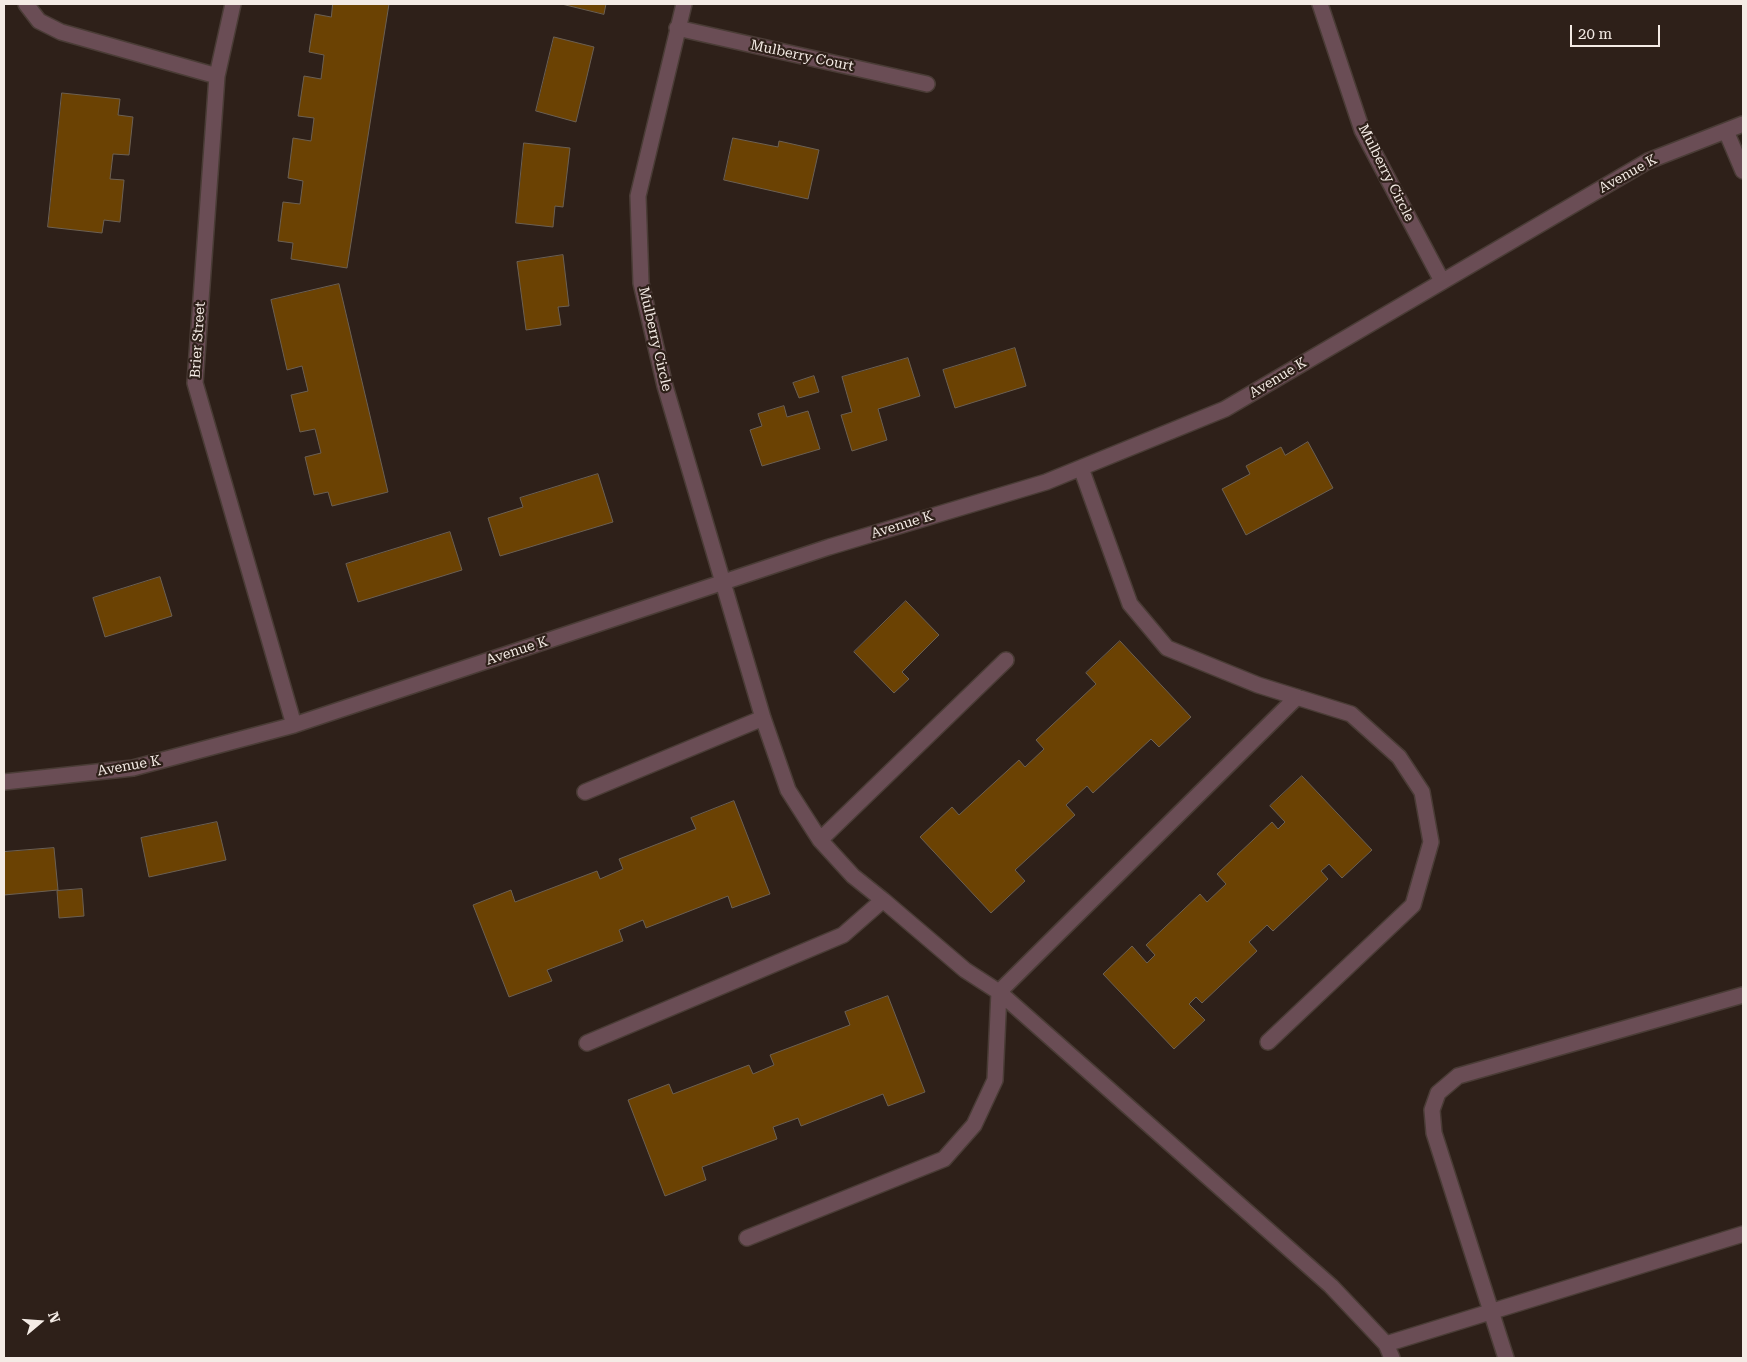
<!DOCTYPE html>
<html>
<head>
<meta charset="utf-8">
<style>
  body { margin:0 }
  #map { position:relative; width:1747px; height:1362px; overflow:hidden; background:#2e2019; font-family:"Roboto Serif",serif }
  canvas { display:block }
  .frame { position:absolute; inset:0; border:5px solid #f4ebe5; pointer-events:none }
  .north { position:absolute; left:15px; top:1297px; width:50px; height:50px; -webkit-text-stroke:4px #2e2019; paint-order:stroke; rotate:72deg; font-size:14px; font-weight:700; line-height:20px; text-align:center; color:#f4ebe5 }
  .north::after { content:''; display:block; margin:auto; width:18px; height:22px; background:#f4ebe5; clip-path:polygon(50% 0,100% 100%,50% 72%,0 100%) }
  .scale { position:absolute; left:1570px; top:25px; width:90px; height:22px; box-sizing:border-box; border:2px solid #f4ebe5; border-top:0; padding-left:6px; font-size:15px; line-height:18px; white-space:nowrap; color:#f4ebe5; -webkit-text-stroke:4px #2e2019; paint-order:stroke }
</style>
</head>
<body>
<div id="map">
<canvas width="1747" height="1362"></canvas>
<div class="frame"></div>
<div class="north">N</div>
<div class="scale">20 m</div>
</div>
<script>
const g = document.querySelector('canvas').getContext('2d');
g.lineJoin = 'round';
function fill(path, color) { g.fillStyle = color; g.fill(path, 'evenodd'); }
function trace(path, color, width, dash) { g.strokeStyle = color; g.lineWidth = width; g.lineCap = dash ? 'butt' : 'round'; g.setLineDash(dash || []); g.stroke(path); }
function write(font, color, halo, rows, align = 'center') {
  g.font = font + ' "Roboto Serif",serif'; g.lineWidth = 4.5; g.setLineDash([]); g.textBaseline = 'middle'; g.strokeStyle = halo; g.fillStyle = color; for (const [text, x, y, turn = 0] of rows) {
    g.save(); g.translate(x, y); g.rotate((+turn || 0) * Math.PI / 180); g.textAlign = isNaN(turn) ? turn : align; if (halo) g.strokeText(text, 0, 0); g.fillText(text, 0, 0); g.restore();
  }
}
const building = new Path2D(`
  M333 4H389L347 268 291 259 293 243 278 241 283 202 300 204 303 181 288 178 293 138 311 141 314 118 298 116 304 76 321 79 324 55 309 52 315 14 331 17Z
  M562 4H606L604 14Z
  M554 37 594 47 576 122 536 111Z
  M62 93 120 99 118 115 133 117 129 155 113 154 110 179 124 180 120 222 104 220 102 233 48 227Z
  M733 138 778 147 779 141 819 150 808 199 724 180Z
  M524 143 570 148 563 207 555 206 553 227 516 223Z
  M563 255 569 306 558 307 561 325 526 330 517 262Z
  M339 284 388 492 332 506 328 492 314 495 305 457 321 453 315 429 300 432 291 395 308 391 302 366 287 370 271 300Z
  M1015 348 1026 386 955 408 943 370Z
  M908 358 920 396 878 409 887 440 852 451 841 415 852 412 842 377Z
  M814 376 819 392 799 398 793 383Z
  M784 406 787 417 808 411 820 449 762 466 750 430 762 426 758 414Z
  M1308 442 1333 488 1246 535 1222 489 1250 474 1246 466 1281 447 1285 455Z
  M598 474 613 522 500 556 488 518 523 507 520 498Z
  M450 532 462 570 358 602 346 564Z
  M160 577 172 616 105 637 93 598Z
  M906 601 939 635 902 672 909 679 894 693 854 652Z
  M1120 641 1191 717 1159 747 1151 739 1093 793 1087 786 1066 805 1075 815 1015 870 1025 881 991 913 920 837 952 807 959 815 1019 760 1025 767 1044 749 1036 740 1096 684 1086 673Z
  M1302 776 1372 850 1342 878 1329 864 1321 871 1328 879 1273 931 1267 925 1249 942 1257 951 1202 1003 1196 997 1189 1004 1205 1020 1174 1049 1103 974 1132 946 1147 963 1155 955 1146 945 1200 894 1207 902 1226 884 1217 874 1272 822 1278 829 1285 822 1270 806Z
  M734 801 770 894 732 908 728 896 646 928 643 920 619 930 623 941 547 970 552 981 509 997 473 905 511 890 515 902 597 871 600 879 623 869 619 859 696 829 691 818Z
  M217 822 226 860 149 877 141 838Z
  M54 848 58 890 4 895V852Z
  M82 889 84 916 59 918 57 891Z
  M888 996 925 1092 888 1106 883 1094 801 1126 798 1118 773 1127 777 1139 702 1167 706 1180 665 1196 628 1100 669 1084 673 1094 749 1065 753 1074 774 1065 770 1055 850 1025 845 1012Z`);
fill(building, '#6b4203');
trace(building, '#6c6053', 1);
const minor = new Path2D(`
  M26 4 39 21 61 32 217 76
  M233 4 217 76 195 383 294 725
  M684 4 638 196 641 283 665 386 763 718 788 790 820 840 853 876 883 900 965 970 999 992 1331 1286 1386 1344 1392 1358
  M1320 4 1362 130 1442 281
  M677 28 927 84
  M1726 131 1743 171
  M1081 468 1130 604 1167 648 1258 685 1351 714 1399 757 1422 792 1431 842 1413 905 1268 1042
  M4 782 133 768 294 725 829 547 1046 482 1225 409 1648 161 1743 124
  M585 792 763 718
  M820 840 1006 660
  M587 1043 843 935 883 900
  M747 1238 944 1159 974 1125 995 1080 999 992 1297 697
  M1386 1344 1743 1234
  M1506 1358 1434 1133 1432 1110 1438 1093 1458 1076 1743 995`);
trace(minor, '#4a3c36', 18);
trace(minor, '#6a4d55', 15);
write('14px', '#f4ebe5', '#2e2019', [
  ["Mulberry Court",802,56,12],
  ["Mulberry Circle",1386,173,63],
  ["Avenue K",1628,174,-29],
  ["Mulberry Circle",655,339,77],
  ["Brier Street",198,340,-86],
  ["Avenue K",1278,378,-31],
  ["Avenue K",902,525,-17],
  ["Avenue K",517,651,-18],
  ["Avenue K",129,766,-10]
]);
</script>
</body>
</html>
